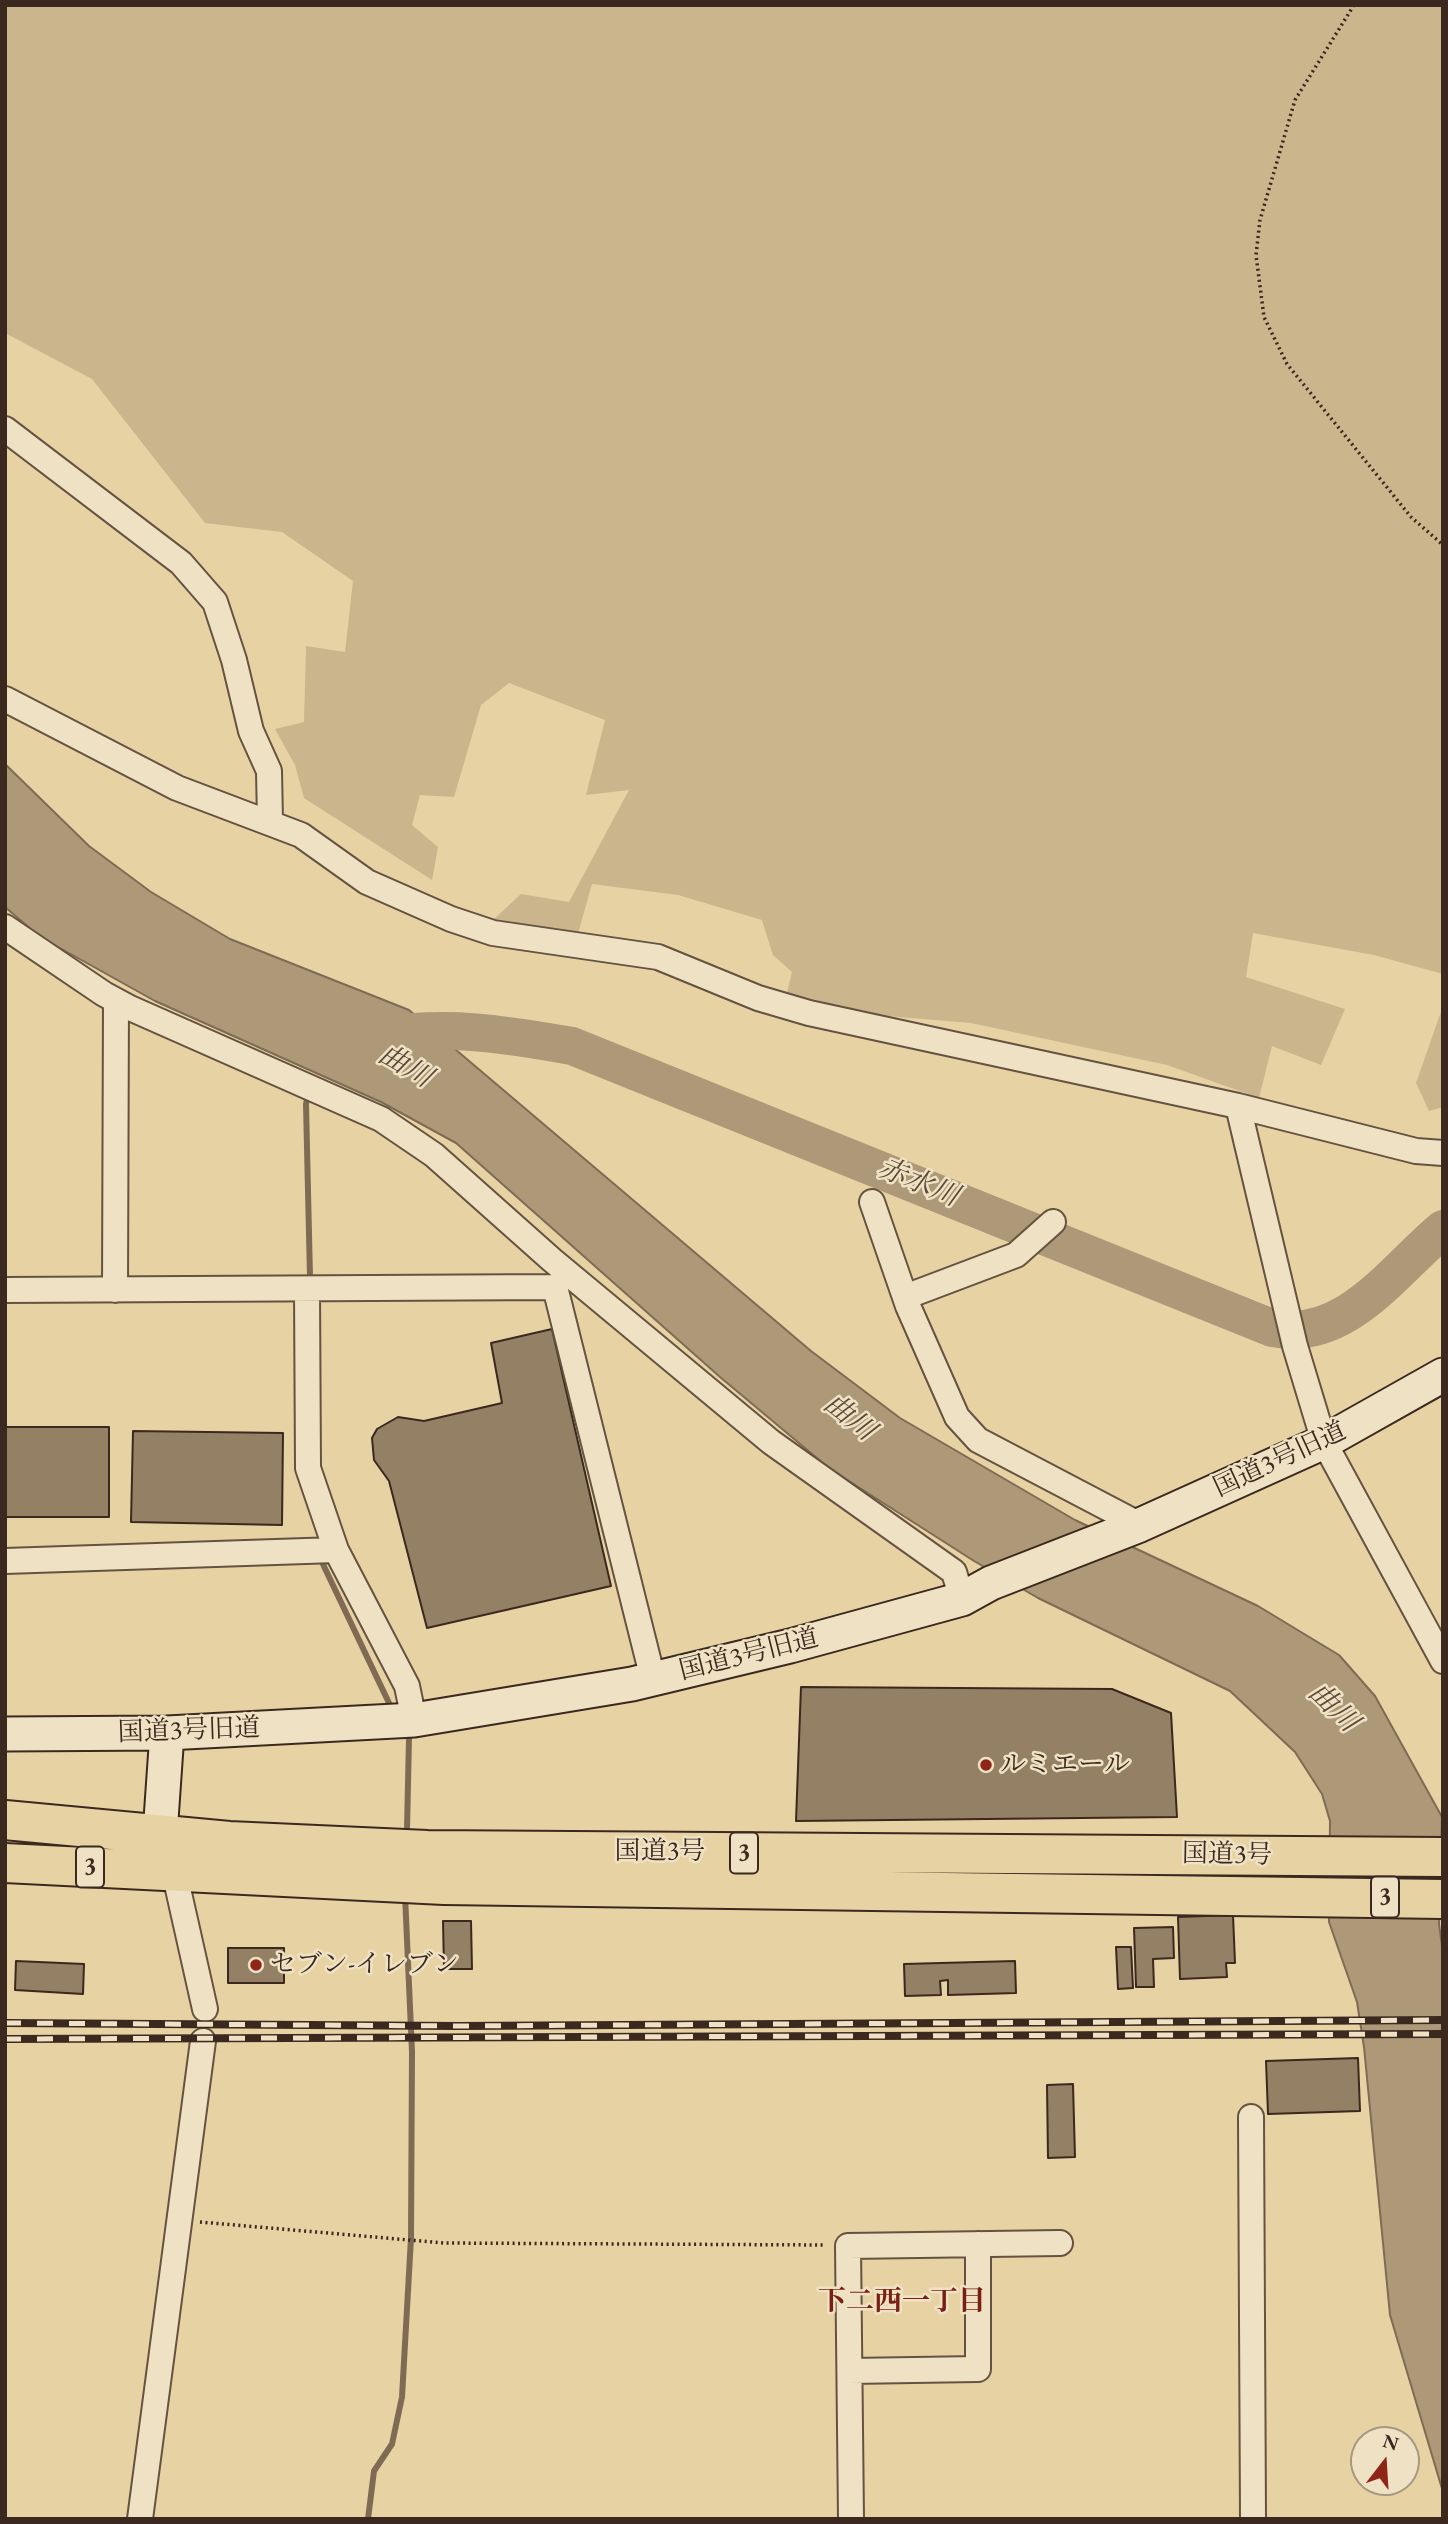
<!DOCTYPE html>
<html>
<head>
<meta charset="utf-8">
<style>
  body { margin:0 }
  #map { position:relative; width:1448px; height:2524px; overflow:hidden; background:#e7d2a4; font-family:"EB Garamond",serif }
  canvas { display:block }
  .frame { position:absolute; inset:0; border:7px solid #3b281f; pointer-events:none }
  .north { position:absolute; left:1350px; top:2426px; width:70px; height:70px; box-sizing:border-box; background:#efe2c4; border:2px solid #a79882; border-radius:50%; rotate:17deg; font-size:19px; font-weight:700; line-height:28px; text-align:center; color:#3b281f }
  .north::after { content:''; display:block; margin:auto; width:24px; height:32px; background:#8f2418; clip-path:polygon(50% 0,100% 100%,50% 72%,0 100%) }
</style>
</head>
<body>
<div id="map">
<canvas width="1448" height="2524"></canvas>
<div class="frame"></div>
<div class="north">N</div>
</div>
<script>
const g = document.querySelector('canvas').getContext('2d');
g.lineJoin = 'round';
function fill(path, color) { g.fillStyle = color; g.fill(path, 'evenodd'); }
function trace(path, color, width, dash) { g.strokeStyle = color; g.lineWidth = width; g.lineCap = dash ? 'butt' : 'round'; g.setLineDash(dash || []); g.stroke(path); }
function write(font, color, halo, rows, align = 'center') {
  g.font = font + ' "EB Garamond","Noto Serif JP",serif'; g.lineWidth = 5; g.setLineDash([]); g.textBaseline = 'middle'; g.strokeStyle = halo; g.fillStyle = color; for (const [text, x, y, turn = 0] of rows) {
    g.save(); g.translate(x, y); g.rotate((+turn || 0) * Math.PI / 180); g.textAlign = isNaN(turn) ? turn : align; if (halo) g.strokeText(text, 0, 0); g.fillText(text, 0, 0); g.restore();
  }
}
fill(new Path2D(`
  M5 5H1443V974L1374 955 1253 933 1246 977 1345 1009 1321 1065 1272 1046 1259 1098 1167 1065 971 1023 863 1014 786 997 792 972 773 955 762 920 678 895 592 884 577 937 493 920 521 894 569 902 629 790 586 795 605 720 509 683 481 705 454 797 420 795 412 825 438 847 432 880 304 798 295 765 275 729 304 722 306 646 345 652 353 581 282 532 205 523 92 379 5 333Z
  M1443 1006V1107L1429 1111 1416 1083Z`), '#cab58d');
const water = new Path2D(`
  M5 764 89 846 151 892 230 939 409 1010 811 1351 900 1418 1075 1520 1258 1606 1339 1655 1375 1696 1442 1817 1439 1924 1443 1953V2492L1390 2315 1364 2047 1357 2002 1329 1922 1330 1821 1322 1794 1295 1752 1230 1691 1038 1598 974 1561 830 1469 720 1377 456 1143 381 1102 155 1001 40 937 5 907Z`);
fill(water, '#ad9877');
trace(water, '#7f6b54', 2);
trace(new Path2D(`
  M308 1094 306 1104 310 1277
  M320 1558 389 1703
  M407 1829 409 1738
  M368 2519 374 2471 392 2444 402 2397 411 2238 412 2052 405 1895`), '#7f6b54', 6);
trace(new Path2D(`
  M379 1036C449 1025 503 1034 572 1046L1272 1328C1345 1343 1393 1271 1443 1229`), '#ad9877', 38);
const building = new Path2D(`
  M552 1329 611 1586 427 1628 389 1481 374 1460 372 1438 377 1429 398 1417 424 1421 502 1403 491 1343Z
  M5 1427H109V1517H5Z
  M133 1431 283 1433 282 1525 131 1522Z
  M801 1687 1112 1689 1171 1713 1177 1817 796 1821Z
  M1233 1915 1235 1963H1226L1227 1977 1180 1979 1178 1917Z
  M443 1921H471L472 1969H444Z
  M1173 1927 1174 1958 1153 1959 1154 1987H1136L1134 1928Z
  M1116 1947H1131L1133 1988 1118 1989Z
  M228 1948H284V1983H228Z
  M16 1961 84 1964 83 1994 15 1990Z
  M1015 1961 1016 1993 948 1995V1980L940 1981 941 1995 905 1996 904 1964Z
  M1358 2058 1360 2111 1268 2114 1266 2061Z
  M1073 2084 1075 2157 1048 2158 1047 2085Z`);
fill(building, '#948064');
trace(building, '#3b281f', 2);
const street = new Path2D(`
  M5 429 181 563 215 602 234 660 251 731 269 771 270 821
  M5 699 177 788 301 835 367 882 451 919 493 933 658 957 758 998 809 1013 1238 1106 1416 1151 1443 1153
  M5 927 104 994 130 1008 381 1119 434 1155 552 1260 771 1442 954 1572 962 1599
  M1238 1106 1295 1346 1324 1442 1443 1661
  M872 1202 908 1306 957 1417 978 1440 1140 1525
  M5 1290 555 1287 653 1679
  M115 1290 116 1001
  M307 1290 308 1468 336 1550 407 1686 414 1720
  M905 1297 1016 1255 1053 1222
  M5 1561 336 1550
  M174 1871 205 2009
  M1251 2117 1253 2519
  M850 2371 978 2369V2244
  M140 2519 203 2041
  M851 2519 848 2246 1060 2243`);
const secondary = new Path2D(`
  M167 1733 160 1834 170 1859
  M5 1734 167 1733 414 1720 632 1684 790 1646 962 1599 991 1583 1140 1525 1324 1442 1443 1375`);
const highway = new Path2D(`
  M5 1820 229 1841 427 1850 1443 1857
  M5 1863 444 1885 1443 1899`);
trace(street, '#665240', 28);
trace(secondary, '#3b281f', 37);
trace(highway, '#3b281f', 42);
trace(new Path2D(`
  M1354 5 1295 100 1260 220 1256 255 1264 317 1287 364 1411 517 1443 545
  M200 2222 444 2243 825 2245`), '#3b281f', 3.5, [2, 3.5]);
trace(street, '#efe2c4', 24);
trace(secondary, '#efe2c4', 33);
trace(highway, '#e7d2a4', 38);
const rail = new Path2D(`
  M5 2023 459 2026 1443 2020
  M5 2039 1443 2034`);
trace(rail, '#3b281f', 8);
trace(rail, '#efe2c4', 5, [16]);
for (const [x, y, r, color] of [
  [986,1765,7,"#8f2418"],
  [256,1965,7,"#8f2418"]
]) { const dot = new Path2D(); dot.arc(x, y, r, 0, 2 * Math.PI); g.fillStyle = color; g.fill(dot); trace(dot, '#efe2c4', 2.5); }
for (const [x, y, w] of [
  [744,1853,28],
  [90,1867,28],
  [1385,1897,28]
]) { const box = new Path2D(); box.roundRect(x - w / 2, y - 20.5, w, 41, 5); g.fillStyle = '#efe2c4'; g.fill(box); trace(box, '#3b281f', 2); }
write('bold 24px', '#3b281f', null, [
  ["3",744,1853],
  ["3",90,1867],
  ["3",1385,1897]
]);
write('26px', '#3b281f', '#efe2c4', [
  ["国道3号旧道",1280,1460,-25],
  ["国道3号旧道",749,1655,-14],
  ["国道3号旧道",189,1731,-2],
  ["国道3号",660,1852],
  ["国道3号",1227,1855,1]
]);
write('26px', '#3b281f', '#efe2c4', [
  ["ルミエール",1000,1765],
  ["セブン-イレブン",270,1965]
], 'left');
write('italic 28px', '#5d4a39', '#efe2c4', [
  ["曲川",405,1067,30],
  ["赤水川",918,1183,22],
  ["曲川",849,1418,38],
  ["曲川",1333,1708,44]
]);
write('bold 28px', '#7a1f14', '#efe2c4', [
  ["下二西一丁目",902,2302]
]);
</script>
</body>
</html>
